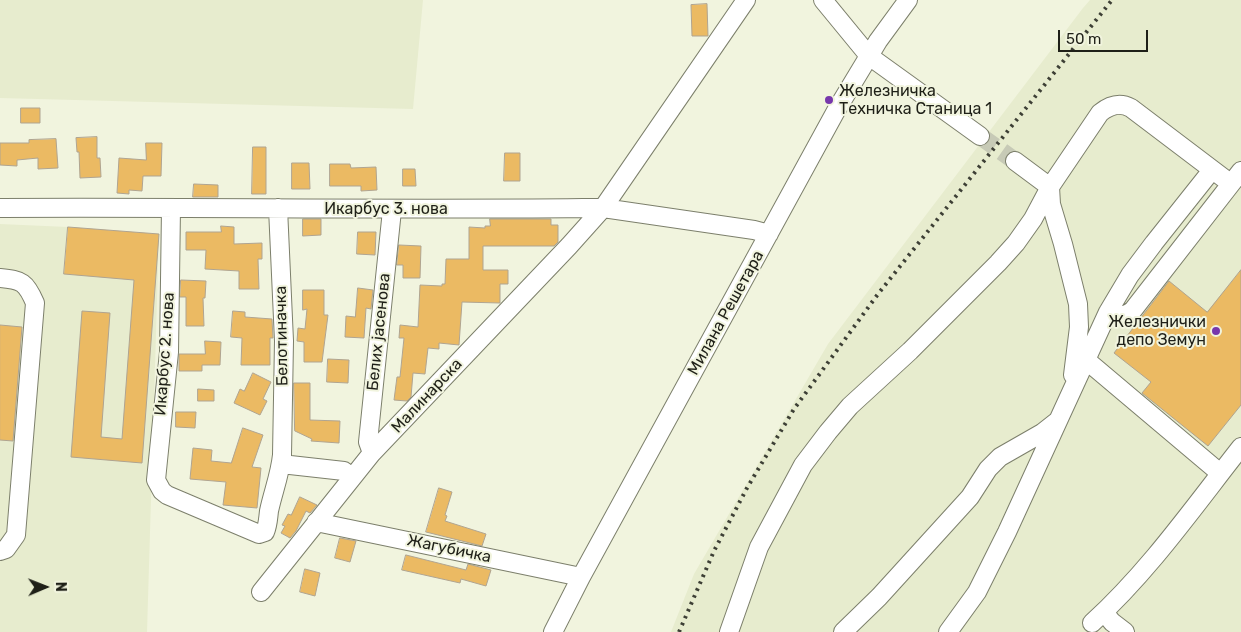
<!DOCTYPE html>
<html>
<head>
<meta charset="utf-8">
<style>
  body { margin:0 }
  #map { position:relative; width:1241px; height:632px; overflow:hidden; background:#f1f4de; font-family:Rubik,sans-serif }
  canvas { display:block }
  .north { position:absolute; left:20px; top:562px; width:50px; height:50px; -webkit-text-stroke:4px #f1f4de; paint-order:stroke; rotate:89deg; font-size:14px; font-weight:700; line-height:20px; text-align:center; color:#1f2018 }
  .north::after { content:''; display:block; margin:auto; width:18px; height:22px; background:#1f2018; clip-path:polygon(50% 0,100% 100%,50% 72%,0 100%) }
  .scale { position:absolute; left:1058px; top:30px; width:90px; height:22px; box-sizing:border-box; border:2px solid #1f2018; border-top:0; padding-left:6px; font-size:15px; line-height:18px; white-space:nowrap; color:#1f2018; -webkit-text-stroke:4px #f1f4de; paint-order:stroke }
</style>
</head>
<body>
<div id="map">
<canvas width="1241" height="632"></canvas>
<div class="north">N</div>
<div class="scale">50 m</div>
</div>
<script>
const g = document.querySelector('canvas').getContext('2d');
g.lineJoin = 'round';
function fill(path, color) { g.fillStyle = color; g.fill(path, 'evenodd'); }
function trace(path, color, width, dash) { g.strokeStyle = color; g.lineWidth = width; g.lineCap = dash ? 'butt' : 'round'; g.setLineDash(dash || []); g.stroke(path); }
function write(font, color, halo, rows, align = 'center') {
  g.font = font + ' Rubik,sans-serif'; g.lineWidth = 4; g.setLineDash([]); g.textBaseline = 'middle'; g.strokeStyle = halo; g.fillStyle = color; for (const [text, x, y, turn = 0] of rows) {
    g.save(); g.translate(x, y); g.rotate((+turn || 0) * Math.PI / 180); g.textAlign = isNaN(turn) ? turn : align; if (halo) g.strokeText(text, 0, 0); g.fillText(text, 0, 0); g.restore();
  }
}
fill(new Path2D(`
  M0 0H423L413 109 0 98Z
  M1090 0H1241V632H671L694 574 828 344 1083 8Z
  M0 224 68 227 159 234 147 632H0Z`), '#e7ecce');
const building = new Path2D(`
  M707 4 708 36H692L691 5Z
  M21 108H40V123H21Z
  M97 137V158H100L101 177 80 178 79 152H77L76 138Z
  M56 139 58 168 38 169V158L17 160V166L0 165V143H29V140Z
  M146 143H162L161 176H143L142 191 129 190V194L117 193 119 158 146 160Z
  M253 147H266V194H252Z
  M505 153H520V181H504Z
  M292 163H309L310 189H292Z
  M330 164H350L351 168 376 167 377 190 361 191V186H330Z
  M403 169H415L416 186H403Z
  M194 184 218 185V197H193Z
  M303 219H321V235L303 236Z
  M490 219H551V225H558V242L554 246H483V270H508V284H500V303L462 302 459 345 439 343V349L428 348 425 374 413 373 411 397 407 401 394 400 397 377H400L404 338H399L400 325 418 327 420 285 442 286V284H445L446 259H469V227L485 228V226H490Z
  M221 226 234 227V244L262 243V259H258L259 289H239V271L205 269 206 250H186V232H221Z
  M68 227 159 234 142 463 71 457 82 311 110 313 101 437 122 439 134 280 64 274Z
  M358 232H376L375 255 357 254Z
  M399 245 421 246 420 278H403V265H397Z
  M1241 270V405L1208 446 1142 393 1151 382 1114 353 1169 281 1207 312Z
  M181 280 206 281 205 298H203L204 326H186V297H180Z
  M358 288 373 290 371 309 366 308 364 338 345 337 346 316 355 317Z
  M303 290H324V315H328L322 362H304V342L297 341 298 328 305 329 307 309 303 310Z
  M233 311 245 312V317L272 319 273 338H270V365H241L242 338 231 337Z
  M0 325 22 327 13 441 0 440Z
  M205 341 221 342 220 365H202V371H179V354H205Z
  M328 359 349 360 348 383 327 382Z
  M253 373 271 382 263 399 267 401 260 415 234 403 240 389 244 391Z
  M294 383H310V420L340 421 339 443 311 441 312 439 295 431Z
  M198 389 214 390V401H198Z
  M176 412H196L195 428 176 427Z
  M243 428 263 435 252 467 261 468 257 508 223 505 226 482 190 479 193 448 212 450 211 461 231 463Z
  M439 488 452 492 445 515 447 516 445 521 486 534 482 546 426 532Z
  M300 497 317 505 310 513 306 511 296 531 290 538 281 533 285 526 282 525 288 514 291 515Z
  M340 538 356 541 350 562 335 558Z
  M406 555 466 570 468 564 491 570 486 586 461 579 460 583 402 570Z
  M305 569 320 573 315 596 300 592Z`);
fill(building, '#ebba63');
trace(building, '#afa491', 1);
trace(new Path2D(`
  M980 136 1015 161`), '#c7cab6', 18, [18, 9]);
const minor = new Path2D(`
  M823 0 869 56 980 136
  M1015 161 1050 187
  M1050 187 1051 204 1063 244 1078 304 1079 327 1073 375
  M0 208C194 207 389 210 583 208H603L754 230 769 234
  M171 208 169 352 156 480 162 491 167 495 259 534 265 532C268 525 268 519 269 511 273 492 280 475 282 455L284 341 278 208
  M0 278C22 280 26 282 35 303L16 535 6 549 0 551
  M1108 312C1119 316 1124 317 1133 310L1241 171
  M1086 360 1220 473
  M372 453 368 442 392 210
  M281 464 344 471 352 478
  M316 522 581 577
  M261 592 372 453 569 246 603 208 746 0
  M1104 612 1112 622 1125 632
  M1092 623C1149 571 1193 508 1241 447
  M553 632 581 577 837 109 878 41 908 0
  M729 632 759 547 803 465 828 432 850 406 910 351 998 263 1016 243 1033 219 1050 187 1100 113C1110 105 1120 102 1131 108L1230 183
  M843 632 879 597 970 497 988 469 1000 457 1042 433 1056 422
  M948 632 977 592 1007 532 1108 312 1130 275 1154 243 1212 170`);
trace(minor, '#7c7f6b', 20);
trace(minor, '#fff', 18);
trace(new Path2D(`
  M679 632 714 551 747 488 794 409 878 294 1112 0`), '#3d3f35', 4, [2.5, 5]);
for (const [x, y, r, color] of [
  [829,100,5,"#7737ac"],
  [1216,331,5,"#7737ac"]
]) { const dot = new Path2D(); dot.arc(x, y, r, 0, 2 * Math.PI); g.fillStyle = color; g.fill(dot); trace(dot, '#f1f4de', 2); }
write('16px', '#1f2018', '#f1f4de', [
  ["Железничка",839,91],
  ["Техничка Станица 1",839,109],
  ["Железнички",1206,322,"right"],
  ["депо Земун",1206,340,"right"]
], 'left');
write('16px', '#1f2018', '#f1f4de', [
  ["Икарбус 3. нова",386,209],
  ["Милана Решетара",726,313,-61],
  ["Белих јасенова",379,332,-84],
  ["Белотиначка",282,336,-91],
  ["Икарбус 2. нова",165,354,-86],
  ["Малинарска",427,396,-47],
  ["Жагубичка",449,549,12]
]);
</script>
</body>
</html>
